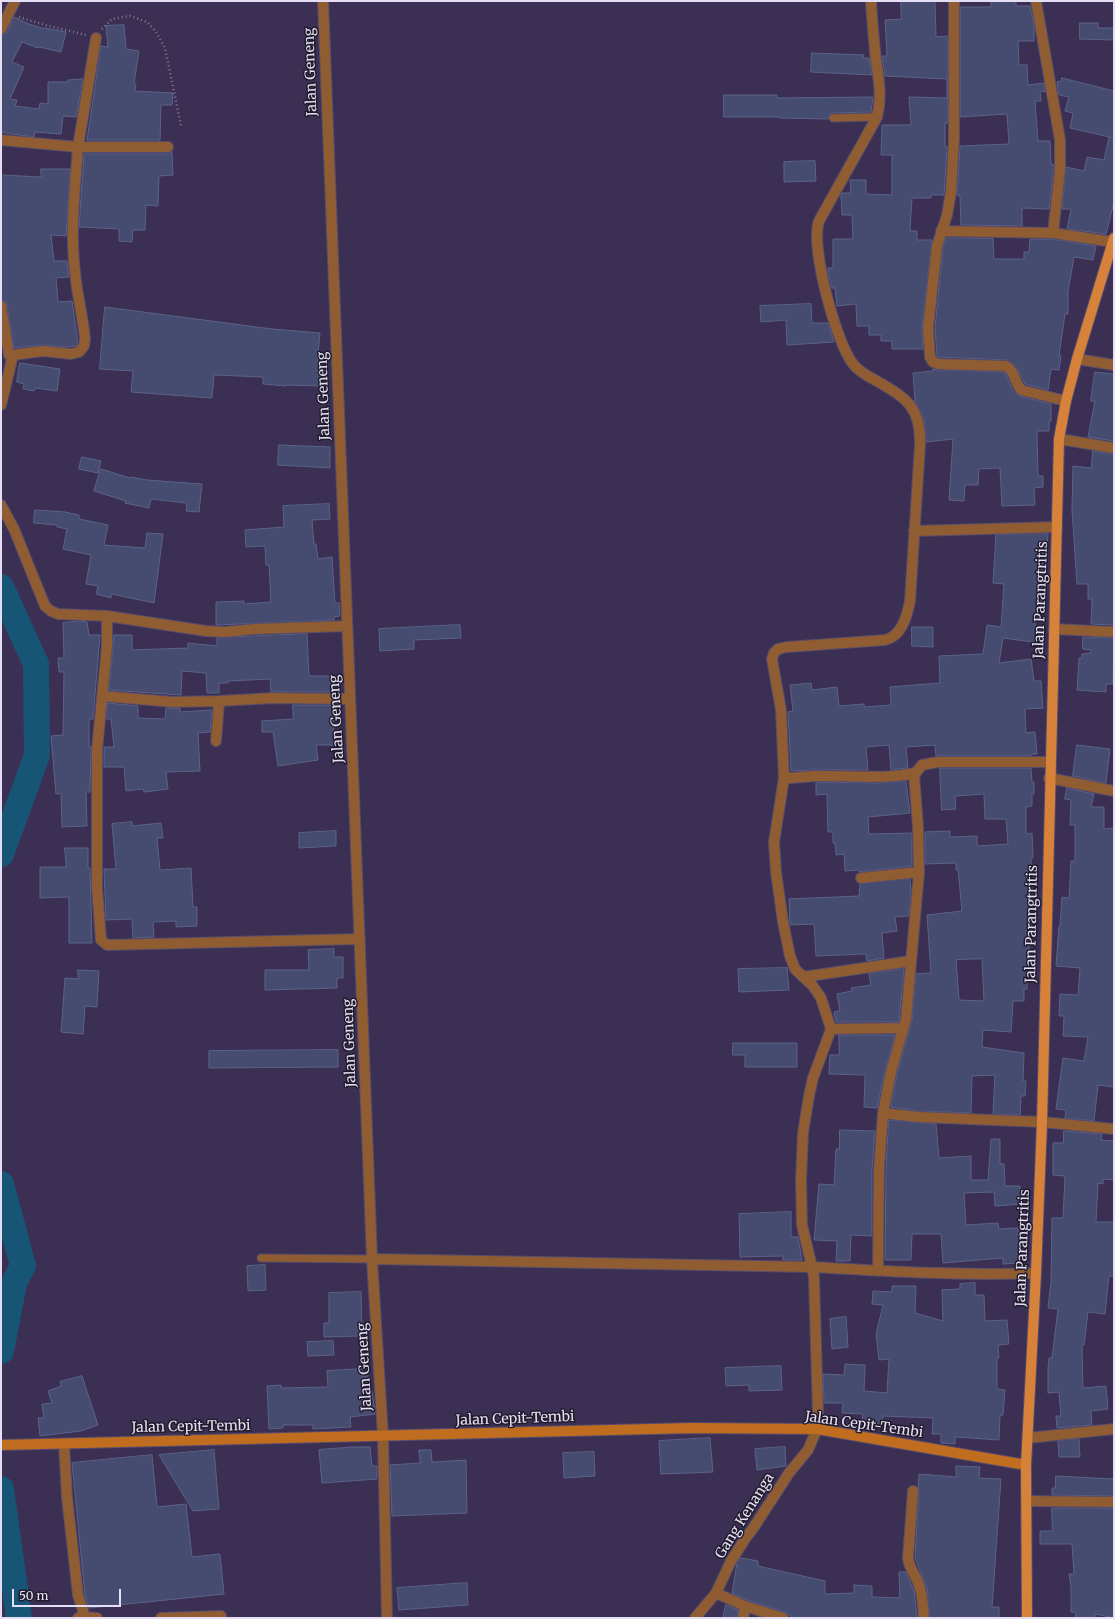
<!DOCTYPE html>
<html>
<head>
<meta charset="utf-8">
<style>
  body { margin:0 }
  #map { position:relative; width:1115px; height:1619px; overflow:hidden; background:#3b3053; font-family:Merriweather,serif }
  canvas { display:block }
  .frame { position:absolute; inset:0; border:2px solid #e5dff5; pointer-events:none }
  .scale { position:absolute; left:12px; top:1589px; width:109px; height:18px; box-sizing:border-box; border:2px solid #e5dff5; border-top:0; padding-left:5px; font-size:12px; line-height:14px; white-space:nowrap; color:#e5dff5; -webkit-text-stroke:3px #211c2c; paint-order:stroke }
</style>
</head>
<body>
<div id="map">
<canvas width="1115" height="1619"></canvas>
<div class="frame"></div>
<div class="scale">50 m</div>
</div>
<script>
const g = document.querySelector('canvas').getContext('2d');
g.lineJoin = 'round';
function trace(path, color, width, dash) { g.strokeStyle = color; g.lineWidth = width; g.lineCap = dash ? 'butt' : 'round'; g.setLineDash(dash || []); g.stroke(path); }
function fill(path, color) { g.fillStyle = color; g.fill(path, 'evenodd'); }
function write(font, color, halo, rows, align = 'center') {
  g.font = font + ' Merriweather,serif'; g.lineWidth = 3; g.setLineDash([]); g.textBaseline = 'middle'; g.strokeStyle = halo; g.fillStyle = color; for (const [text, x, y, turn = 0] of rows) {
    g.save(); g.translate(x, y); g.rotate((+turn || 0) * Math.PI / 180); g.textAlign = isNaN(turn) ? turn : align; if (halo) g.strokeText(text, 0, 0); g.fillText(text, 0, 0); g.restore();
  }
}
trace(new Path2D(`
  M1 587 36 664 37 755 1 854
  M1 1184 23 1266 14 1283 1 1351
  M1 1489 19 1618`), '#175577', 26);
const building = new Path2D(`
  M901 1H935L936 37 948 36V123H945V147H947L944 195H931V198H912L910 231H917V240H932L922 327 923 349H892V341H881V335H869V326H857L856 304 837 306 835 288H832L828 272V268H833V239H853L852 215H842L841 195 842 193H851L850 180H866V194L892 195V155H881L882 125H911L909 97 947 98V79L885 76 882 56H887L885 20 901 19Z
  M991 1H1016V6H1030L1034 25V41H1018L1019 65H1027L1028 85 1044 83 1045 92 1040 91 1041 101H1035L1038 141H1050L1051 164 1054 165 1049 209 1022 208V226L961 225 960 196 957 195 960 146 1009 144 1007 114 960 117V7H991Z
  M14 17 29 24 45 29V28L66 32 61 52 39 47 38 48 22 42 12 62 24 67 10 99 17 100 15 106 39 109 40 103 48 104V82H68V80L83 79 76 117 63 116 61 134 35 132 34 137 12 134 1 132V37L7 32Z
  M1080 23H1098V28H1114V40L1080 39Z
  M124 25 126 49 139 51 134 84H136L135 91 173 93 172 105H161L160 140H87L101 46 108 47 106 26Z
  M812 53 864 55 863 58H869L872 75 811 72Z
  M1062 78 1114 91V202L1106 234 1067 229 1071 209H1062L1066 167 1084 171 1087 157 1104 160 1109 137 1114 138 1070 128 1073 113 1065 111 1069 97 1059 95 1057 82 1061 81Z
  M724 95H777V98L873 97 871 112 832 113 829 115 828 119 780 118V117H724Z
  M172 152 173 175 159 176 158 206 146 205 145 230H133L132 242 119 241V229L79 227 84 154H168Z
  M815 161 816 181 784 182V162Z
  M41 169H70L66 236 51 235 54 261H67L69 277 56 278 58 302 72 301 78 343 76 346 66 347 42 345 14 348 7 305 6 302 1 300V175L41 177Z
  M947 238H993L994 259H1024V252H1029L1030 239H1052L1096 246 1093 260 1074 257 1068 292V314H1065L1059 356H1061L1059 370 1051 369 1048 390 1025 384 1017 367 1007 360 937 357 935 328 943 247Z
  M811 304 812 323H828L834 342 787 345 786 320 761 322 760 306Z
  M105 307 272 329 320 333 317 364 323 365 321 386 286 385V386L263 384V377L214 375 212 398 131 392 133 371 100 369Z
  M20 363 60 369 57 391 35 388 34 391 23 389 24 384 17 382Z
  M933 369 939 370 1004 372 1007 377 1013 391 1019 396 1051 404V421H1049V431H1037L1038 476H1043V487L1034 488 1035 505 1002 506 1000 468 979 469 978 485H965L964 501 949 500 953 439 926 442 924 419 915 401 913 373 933 371Z
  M1095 372 1114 374V441L1088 437 1095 401H1091Z
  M279 445 330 447V468L278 465Z
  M1093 451 1114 454V625L1091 624 1092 599H1088V584H1077L1072 510 1073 466 1091 468Z
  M82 457 101 461 98 473 79 469Z
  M101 469 130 478 131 477 147 480 202 484 199 512 186 511 187 503 151 499 149 508 125 503 126 501 94 491Z
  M329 504 330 519 312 520 314 544H316L318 559 332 557 335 603H339L340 616 334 617V620L216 625V602L244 601V604L271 602 269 565H266L265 546 246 547 245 530 284 527 283 506Z
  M35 510 65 512 79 515V519L108 525 104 545 145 548 147 533 163 534 154 603 112 594 111 598 96 594 98 586 86 584 91 555 63 549 67 529 57 527V525L34 523Z
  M1048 534 1044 602H1037L1035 627 1043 628 1040 643 1003 638 999 663 1031 659 1034 681H1041L1043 708 1025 709 1026 733 1035 732 1037 754H1031V756H936L935 745 906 747 908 768 891 770 889 745 866 747 868 770H814L791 771 788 712 793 711 790 685 811 683 812 690 837 687 839 706 864 704V707L891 705 890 687 940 683 939 656 983 654 987 625 1001 627 1004 584 993 583 996 535Z
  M80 621 87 622 89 635H100L93 719H89V747H91L90 792H86L87 826 62 827 61 793 56 794 51 736 63 735 64 672H59L58 658H64L63 623Z
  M460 625 461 638 414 640V649L380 651 379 629Z
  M912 627H933V647L912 646Z
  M307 634 309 676H332L333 692H271L270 679 228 681V683H219V693H207L206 673 182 671 181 695 109 690 114 635H132V650L188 648V643L217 646V638Z
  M1083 637 1114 638 1113 684H1106V692L1077 690 1079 658H1082V654L1091 653V650L1083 649Z
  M108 703 138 706V718L165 719 166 708H180V712L212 710 210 732 198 733 200 771 166 772 168 789 144 792 143 789 126 791 124 767H104V747H114L111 719H107Z
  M293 705H333L334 745H316L318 760 278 766 273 732H262V721L293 719Z
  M1077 745 1110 749 1106 783 1073 776Z
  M940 768H1031L1032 782H1034V794H1032V806L1026 807V834L1032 833 1033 858H1031V871H1026L1030 907 1031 928H1028L1030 973H1027V989H1024V1001H1013L1011 1032 983 1030 982 1047 1024 1053 1023 1081H1026L1025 1096H1021L1020 1115 993 1114 995 1075 972 1076 971 1113 918 1111 891 1107 897 1074 912 1021 916 974 931 973 927 915 962 911 958 869 956 870V863L925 864V832L950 831V837L977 836V846L1008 844 1006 819H985L984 794 955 796 956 809 942 810ZM982 959 984 1001 959 1000 956 960Z
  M906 781 910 813 868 817 869 834 912 833V866L859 872V870L845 871 844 854 836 855 835 843H833V832H828L827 794 816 795V782L878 783Z
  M1067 788 1094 794 1091 807H1104V829L1114 828V1087L1098 1085 1094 1121 1065 1118 1066 1110 1056 1109 1063 1058 1084 1061 1088 1037 1063 1036 1064 1016H1059L1060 994 1078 995 1080 968 1056 966 1059 926H1060L1062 897 1069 898 1071 861H1075V825H1070L1071 800 1065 799Z
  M132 822V826L161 823 163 838H157L160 870 191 868 193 907H197V926L176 927V921L153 922 154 937 133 938 132 919 106 920 104 869H116L112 824Z
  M336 831V846L299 848V833Z
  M65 848H88V868H90L92 943H69V897L40 898V867H66Z
  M910 879 911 892 909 916 895 917 897 931 882 933 884 958 867 961 866 954 816 956 814 924 790 925 789 899 859 896 860 884Z
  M334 949V957H343V978H337V988L265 990V970H309L308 950Z
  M787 968 789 990 739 992 738 969Z
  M904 969 899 1022H836L834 1012 840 1011 837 994 852 991 851 988 871 985 869 974Z
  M78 970 99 971 97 1007 85 1006 83 1034 61 1032 65 978 78 979Z
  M839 1035H895L885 1071 877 1108 864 1107 865 1075 829 1074 830 1055H839Z
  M733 1043H797V1067H745V1055H733Z
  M338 1050V1067L209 1068V1051Z
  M889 1120 936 1124 939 1158 971 1156V1180H988L991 1139H1000V1164H1004L1005 1186H1020L1021 1204 995 1206 994 1192 964 1193 966 1225 998 1223 999 1229 1018 1228 1020 1263 1003 1264V1258L943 1263 941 1234H912L911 1260H885L886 1169Z
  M840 1130 875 1131 872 1169V1236L851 1235 850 1261H836L837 1241 814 1240 819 1184 834 1185 836 1149H839Z
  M1064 1131 1102 1134 1101 1140 1114 1141V1180L1103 1179V1184L1098 1183 1096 1222H1114V1276H1109L1105 1314 1088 1312 1084 1345H1082L1083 1388 1106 1386 1108 1409 1091 1411 1092 1425 1057 1428 1056 1416H1061L1059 1392 1048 1393V1369L1049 1358H1052L1058 1309 1048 1308 1051 1282 1052 1218H1063L1065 1176 1053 1175V1143H1063Z
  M791 1212V1237H798L802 1260H783V1256L740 1257 739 1214Z
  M265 1265 266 1290 248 1291 247 1266Z
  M975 1283V1295H984L985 1321 1007 1320 1009 1344 998 1345 999 1358H997V1389L1005 1390 1003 1415H1000L999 1440 955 1437V1444L941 1443V1434H932L933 1418 883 1416 882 1424 862 1422 863 1414 842 1413 843 1403H824L823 1374 844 1375 845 1364 865 1365 864 1391 887 1393 889 1359 879 1360 876 1334 883 1305 872 1304 873 1291 892 1292V1286H916L915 1313 943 1321 942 1290 960 1289V1284Z
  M361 1292 362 1336 324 1337V1323H329V1293Z
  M846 1317 848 1347 832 1349 830 1319Z
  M333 1341 334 1355 308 1356 307 1342Z
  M781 1366 782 1390 749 1391V1385L726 1386 725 1368Z
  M362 1369V1376H369L370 1391H372L375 1414 350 1417 351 1427 313 1429V1425H283V1428L269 1429 267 1386 281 1385V1388L328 1387 327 1371Z
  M82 1376 98 1425 81 1431 40 1436 38 1418H44L42 1404 52 1403 48 1391 61 1386 60 1382Z
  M710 1438 713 1472 661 1474 659 1441Z
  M1079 1439 1080 1457H1059L1058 1441Z
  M352 1447H370L372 1466H377V1479L322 1483 319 1450Z
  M785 1447 786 1466 757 1470 755 1449Z
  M214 1450 219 1509 193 1511 159 1455Z
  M419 1450H431L432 1462 466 1460 467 1513 392 1516 390 1465 420 1463Z
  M594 1452 595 1476 564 1478 563 1453Z
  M152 1455 157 1507 186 1504 192 1557 220 1554 224 1594 89 1608 85 1595 72 1463Z
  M956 1466 980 1467 979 1478 1001 1479 992 1607H999V1618H930L927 1588 915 1558 919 1491 918 1487 919 1474 956 1477Z
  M1056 1476 1114 1479V1496L1052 1495V1488H1055Z
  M1052 1508H1114V1618L1095 1614V1618H1076L1075 1612H1071V1586L1069 1574H1074L1072 1544H1040V1531H1052Z
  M741 1558 758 1561V1566L825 1581V1594L854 1593V1585L872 1586V1597L900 1598 899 1572H906L914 1591 917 1618H792L791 1616 785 1612 747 1600 732 1593 737 1563Z
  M467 1583 468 1605 399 1610 397 1588Z
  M726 1605 738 1610 737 1618H723Z`);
fill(building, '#464b70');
trace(building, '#5c6288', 1);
const lane = new Path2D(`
  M833 118 877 117
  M261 1258 372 1259`);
const street = new Path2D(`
  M323 1 372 1259 383 1436 387 1618
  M954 1V139L951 192 947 215 937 246 928 328 930 357 933 362 939 364 1006 366C1016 372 1014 382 1021 390L1066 401
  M1036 1 1060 140V170L1053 233
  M1 29 15 1
  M96 38 78 147H168
  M1 140 78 147C75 188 70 231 75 272 77 295 83 317 85 339L84 346 79 352 71 354 43 351 13 355 1 405
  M941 231 1053 233 1113 242
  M1 306 9 355
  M1077 359 1114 365
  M1059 439 1114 448
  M1 505 14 529 45 606 51 611 58 614 107 616
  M914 531 1057 527
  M347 626 255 629 225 632 206 631 107 616V646L97 750V888L101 940 107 945 360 939
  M1054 629 1114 632
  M102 696 173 702 219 701 274 698 349 699
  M216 741 219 701
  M784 778C794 778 804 777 814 776 848 775 882 780 915 773
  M1049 778 1114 791
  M861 878 919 872
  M803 977 911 961
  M831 1029 904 1028
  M883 1113 918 1117 1042 1122 1114 1129
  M372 1259 812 1267 802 1225 801 1181 803 1133 809 1096 813 1078 831 1029 821 998 813 986 795 969 790 956 783 922 776 872 774 842 784 778 781 710 772 659 774 653 778 649 787 647 885 640C902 636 907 616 910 601L920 445C921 406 906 398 875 380 867 376 859 371 853 364 836 342 810 247 819 221L877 117C882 98 879 80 876 61 874 41 872 21 871 1
  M878 1271 879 1169 883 1113 891 1072 906 1019 919 872 918 827 914 775 922 765 938 762H1050
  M1028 1438 1114 1429
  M64 1444 67 1497 78 1595 85 1617
  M913 1491 908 1558C909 1569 916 1575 919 1585 923 1596 923 1607 924 1618
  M1027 1501 1114 1502
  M716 1593 745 1606 783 1618
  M78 1618 85 1617 97 1618
  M161 1618 221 1616
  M695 1618 716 1593 731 1561 745 1539 754 1527 789 1473 808 1450 817 1429 818 1412 814 1278 812 1267C887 1271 961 1276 1036 1273
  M743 1618 745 1606`);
const secondary = new Path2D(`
  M1 1445 692 1428 817 1429 1026 1465`);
const primary = new Path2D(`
  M1027 1618 1026 1465 1036 1273 1042 1122 1059 439 1066 401 1077 359 1114 238`);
trace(lane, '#564c6d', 9);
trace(street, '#564c6d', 12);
trace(secondary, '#564c6d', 12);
trace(primary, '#564c6d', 12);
trace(new Path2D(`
  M19 17 41 24 86 35
  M102 29 112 19 130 16 147 22 156 32 165 48 181 126`), '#817896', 2.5, [1, 3]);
trace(lane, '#905c32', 7);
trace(street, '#905c32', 10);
trace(secondary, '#c06d20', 10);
trace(primary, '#d7823b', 10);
write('14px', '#e5dff5', '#211c2c', [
  ["Jalan Geneng",311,72,-92],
  ["Jalan Geneng",324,396,-92],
  ["Jalan Parangtritis",1041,600,-88],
  ["Jalan Geneng",337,719,-93],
  ["Jalan Parangtritis",1032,924,-89],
  ["Jalan Geneng",350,1043,-92],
  ["Jalan Parangtritis",1023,1248,-88],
  ["Jalan Geneng",365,1367,-93],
  ["Jalan Cepit-Tembi",515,1419,-2],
  ["Jalan Cepit-Tembi",864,1425,8],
  ["Jalan Cepit-Tembi",191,1427,-1],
  ["Gang Kenanga",745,1516,-58]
]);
</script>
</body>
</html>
